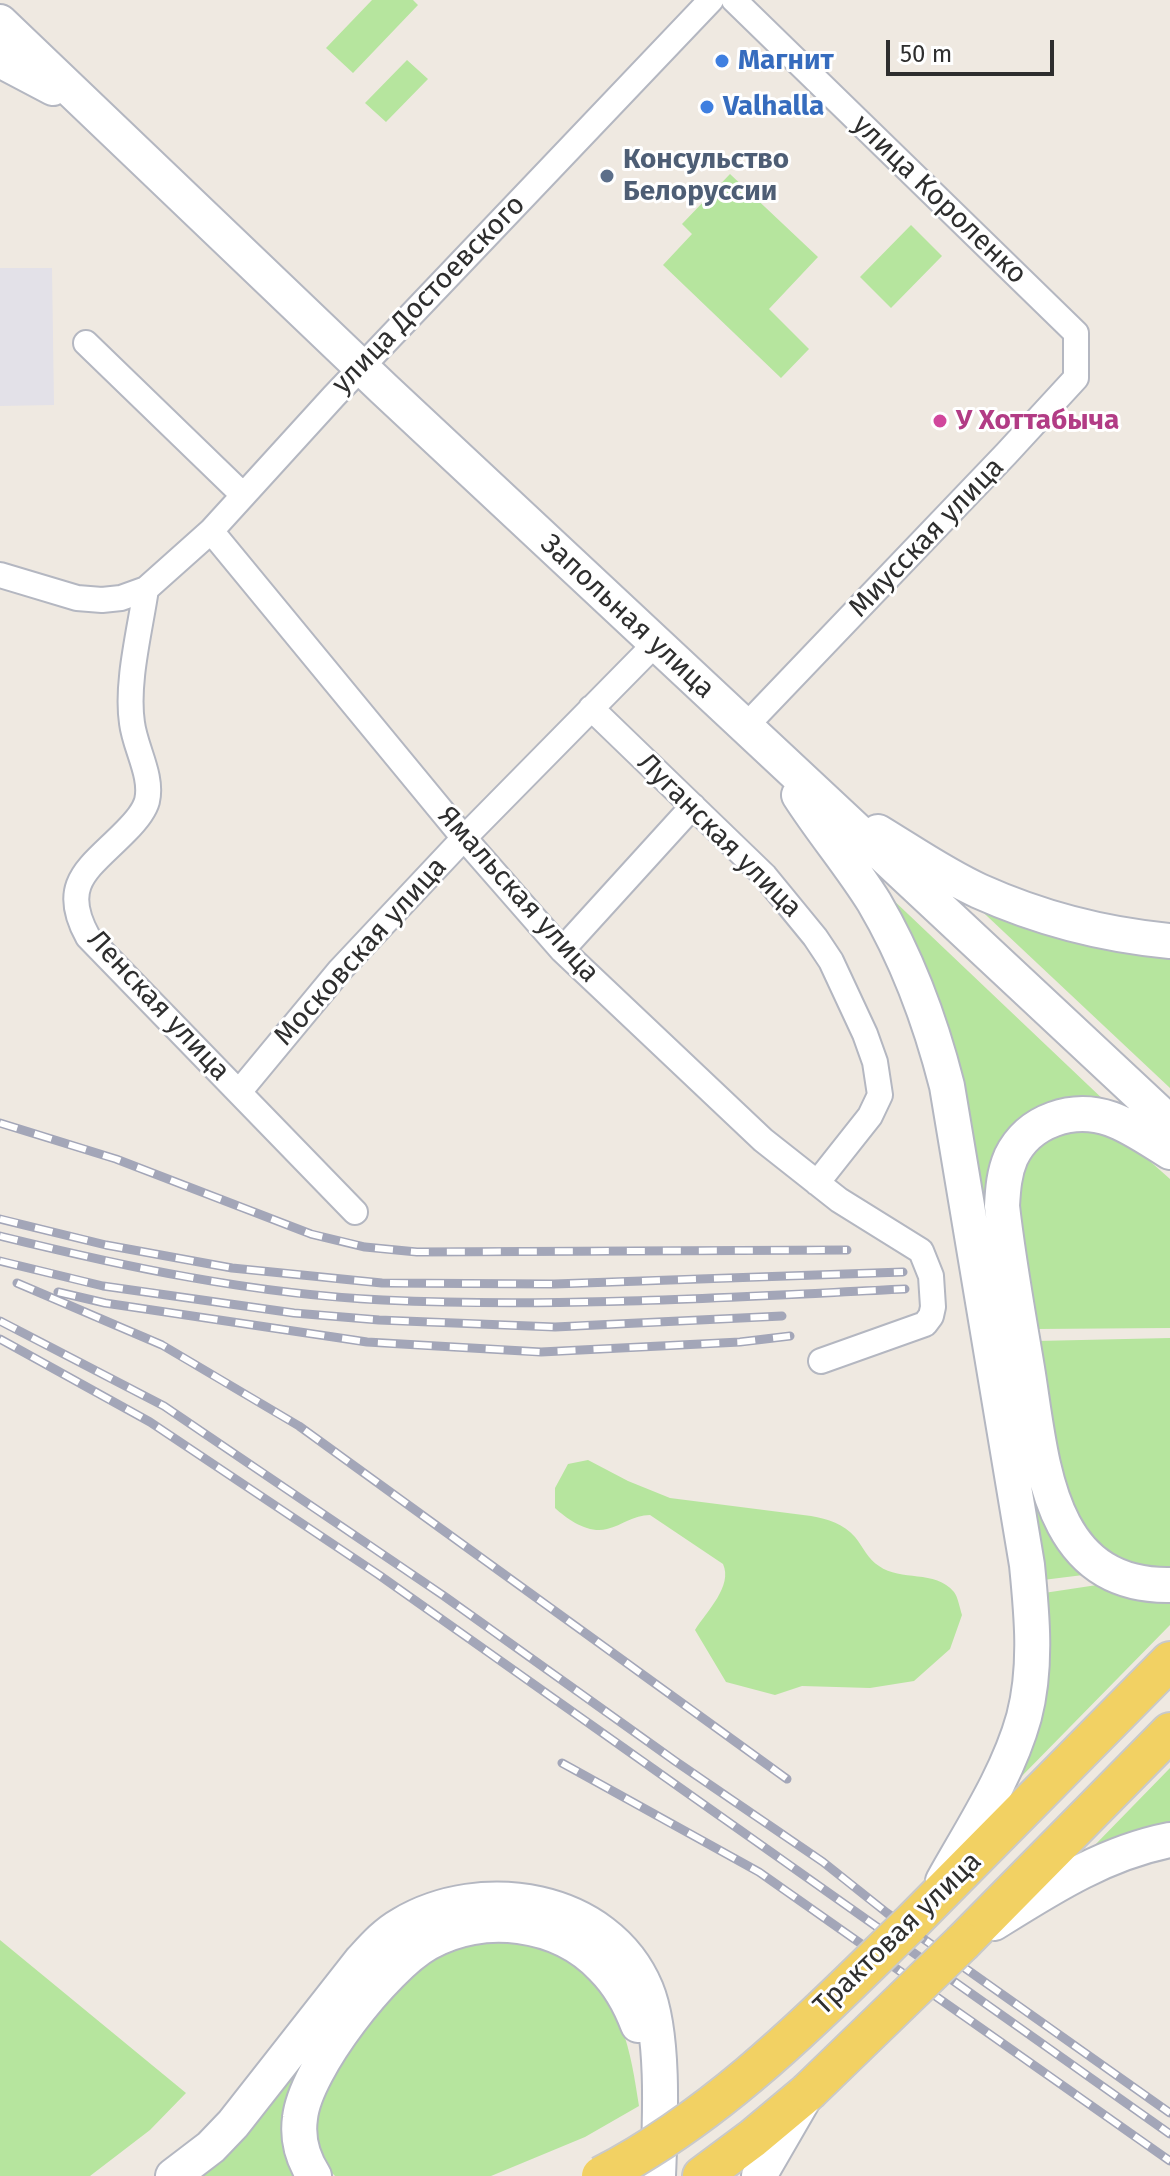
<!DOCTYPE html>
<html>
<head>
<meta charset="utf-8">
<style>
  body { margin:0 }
  #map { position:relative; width:1170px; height:2176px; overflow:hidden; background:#efe9e1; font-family:"Fira Sans",sans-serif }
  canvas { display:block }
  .scale { position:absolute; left:886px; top:40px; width:168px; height:36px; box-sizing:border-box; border:4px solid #2e2e2e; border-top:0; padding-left:10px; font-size:24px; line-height:28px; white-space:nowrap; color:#2e2e2e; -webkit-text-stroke:6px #fff; paint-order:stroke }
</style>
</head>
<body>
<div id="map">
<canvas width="1170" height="2176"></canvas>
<div class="scale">50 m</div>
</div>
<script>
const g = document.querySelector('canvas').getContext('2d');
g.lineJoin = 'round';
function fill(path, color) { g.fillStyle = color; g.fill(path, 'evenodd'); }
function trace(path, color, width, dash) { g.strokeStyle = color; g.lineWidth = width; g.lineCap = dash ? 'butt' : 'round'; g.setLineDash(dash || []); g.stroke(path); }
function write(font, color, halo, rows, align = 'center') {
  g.font = font + ' "Fira Sans",sans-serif'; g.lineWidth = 6; g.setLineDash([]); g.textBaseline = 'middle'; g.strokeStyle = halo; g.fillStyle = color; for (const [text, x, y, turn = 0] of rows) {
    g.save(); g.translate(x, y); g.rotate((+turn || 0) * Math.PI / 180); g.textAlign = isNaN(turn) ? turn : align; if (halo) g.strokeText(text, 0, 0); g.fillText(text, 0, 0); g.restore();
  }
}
fill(new Path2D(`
  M0 268H52L54 405 0 406Z`), '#e3e1e8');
fill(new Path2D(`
  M372 0H413L418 5 353 73 326 48Z
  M407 60 428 79 386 122 365 103Z
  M730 174 818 257 769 309 809 349 781 378 663 265 692 234 682 224Z
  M911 225 942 256 891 308 860 277Z
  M888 895 1108 1104 1028 1116 1001 1295Z
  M971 901 1170 954V1088Z
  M1080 1127 1126 1140 1170 1179V1328L1035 1329 1015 1211 1018 1176 1042 1140Z
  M1170 1338V1568L1156 1569 1116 1559 1087 1535 1064 1489 1037 1341Z
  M588 1460 628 1481 670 1498 811 1516C828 1519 844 1524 855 1537 863 1547 868 1559 879 1566 901 1582 935 1569 954 1592 958 1597 960 1609 962 1615L950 1649 914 1681 870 1688 802 1686 775 1695 726 1682 695 1630C707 1611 733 1586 723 1564L650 1515C633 1515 623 1525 607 1529 589 1534 568 1520 555 1508V1488L568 1464Z
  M1029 1484C1041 1519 1054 1550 1083 1575L1043 1580Z
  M1097 1585C1120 1597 1144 1604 1170 1602V1625L1018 1780 1031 1747 1044 1593Z
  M1170 1768V1824L1117 1837 1092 1848Z
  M0 1940 186 2093 150 2130 90 2176H0Z
  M521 1940C539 1947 557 1953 573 1963 622 1995 631 2053 639 2106L585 2137 491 2176H335C319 2159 312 2137 316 2114 321 2079 388 1989 417 1969 451 1944 481 1943 521 1940Z
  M292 2074 296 2078 284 2147 294 2176H193Z`), '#b6e59e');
const street = new Path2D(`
  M734 0 1076 333V378L1006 454 744 728
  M86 343 242 494
  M211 531 464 838 562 950 763 1140 839 1200 921 1251 931 1276 933 1307 931 1316 925 1324 821 1361
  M0 575 77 598 102 600 121 598 146 589 211 531 334 396 711 0
  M146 589C140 630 126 683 132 723 135 748 153 776 147 801 144 812 134 823 126 831 90 868 58 883 88 937L355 1212
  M591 708 765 876 815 937 831 961 865 1034 875 1062 880 1095 870 1116 817 1183
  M562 950 693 806
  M239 1092 340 970 464 838 656 643`);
const secondary = new Path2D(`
  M0 22 384 389 1170 1123
  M0 60 53 88
  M799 795C822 831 851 865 874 902 907 958 931 1023 947 1086L1027 1565C1032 1615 1037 1667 1024 1717 1008 1775 972 1829 943 1881
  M878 832C911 852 944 875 979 891 1039 918 1105 935 1170 941
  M1170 1152C1152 1141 1131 1126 1111 1119 1073 1106 1029 1120 1011 1157 1004 1173 1003 1189 1002 1206 1008 1260 1018 1314 1027 1368 1042 1459 1046 1587 1170 1585
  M994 1923C1050 1888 1104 1853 1170 1840
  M173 2176 211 2147 233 2124 361 1961C373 1948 385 1934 401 1925 481 1877 607 1896 646 1989 665 2035 660 2125 658 2176
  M314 2176C303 2159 297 2139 300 2118 305 2069 385 1967 428 1943 482 1912 559 1921 603 1968 619 1984 630 2004 638 2025
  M759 2176 803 2100`);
const primary = new Path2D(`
  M910 1924 1170 1661
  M963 1942 1170 1732
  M702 2176 753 2138 808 2092`);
trace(street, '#b4b7c1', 28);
trace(secondary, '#b4b7c1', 38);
trace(primary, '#c9c9c9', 42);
trace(street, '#fff', 24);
trace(secondary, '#fff', 34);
trace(primary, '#f2d163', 38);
const rail = new Path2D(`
  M0 1123 116 1159 311 1234 365 1247 417 1252 847 1250
  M0 1219 106 1245 232 1268 382 1283 554 1284 903 1272
  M0 1236C126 1267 253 1294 383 1300 557 1308 731 1297 905 1289
  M0 1261 103 1286 294 1313 379 1320 555 1327 782 1316
  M17 1283 162 1345 299 1426 787 1779
  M58 1292 105 1303 367 1342 541 1352 740 1342 790 1336
  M0 1321 164 1406 444 1596 675 1761 823 1862 887 1913 1170 2113
  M0 1339 150 1422 379 1575 1170 2134
  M562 1763 759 1872 1170 2161`);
trace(rail, '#a3a6b8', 9);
trace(rail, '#fff', 6, [18]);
const primaryBridge = new Path2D(`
  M808 2092 963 1942
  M601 2176C721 2114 814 2017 910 1924`);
trace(primaryBridge, '#c9c9c9', 42, []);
trace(primaryBridge, '#f2d163', 38);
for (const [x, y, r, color] of [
  [722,61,8,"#3f7fe0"],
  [707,107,8,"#3f7fe0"],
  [607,176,8,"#5c6f8a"],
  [940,421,8,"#d1479c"]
]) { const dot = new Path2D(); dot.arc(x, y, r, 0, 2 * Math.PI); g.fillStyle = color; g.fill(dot); trace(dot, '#fff', 3); }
write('bold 28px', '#366cbe', '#fff', [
  ["Магнит",738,61],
  ["Valhalla",723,107]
], 'left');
write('bold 28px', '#4e5e75', '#fff', [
  ["Консульство",623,160],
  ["Белоруссии",623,192]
], 'left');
write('28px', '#2e2e2e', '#fff', [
  ["улица Короленко",939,200,44],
  ["улица Достоевского",429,295,-46],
  ["Миусская улица",927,538,-46],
  ["Запольная улица",627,617,43],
  ["Луганская улица",719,836,45],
  ["Ямальская улица",518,895,48],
  ["Московская улица",361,952,-48],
  ["Ленская улица",158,1006,47],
  ["Трактовая улица",898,1934,-44]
]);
write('bold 28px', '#b23c85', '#fff', [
  ["У Хоттабыча",956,421]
], 'left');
</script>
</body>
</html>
